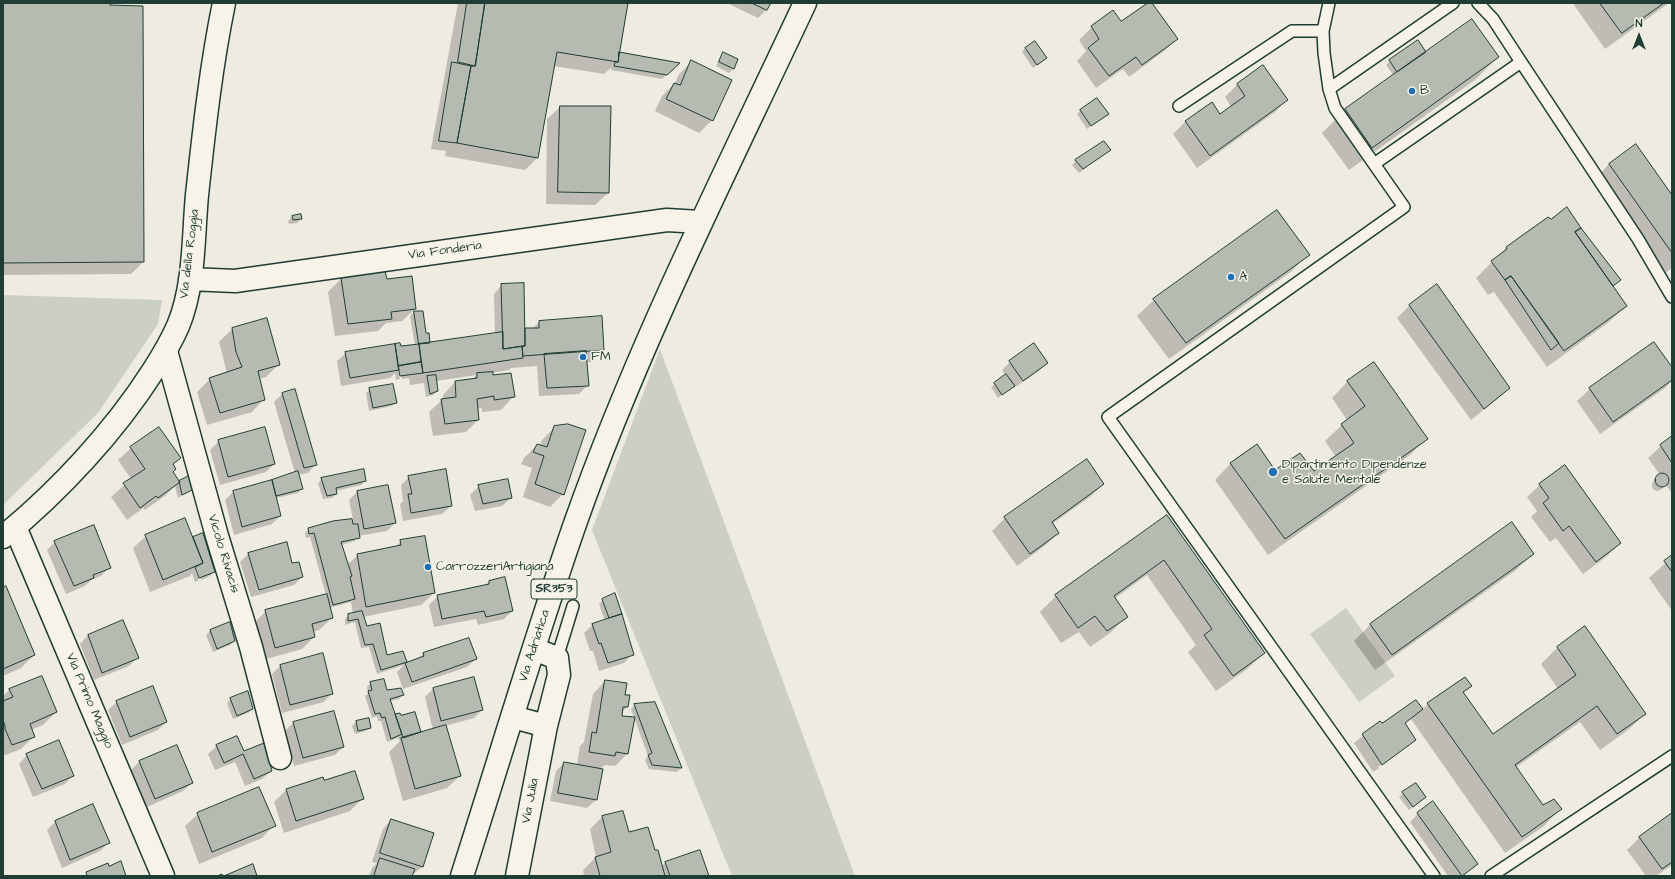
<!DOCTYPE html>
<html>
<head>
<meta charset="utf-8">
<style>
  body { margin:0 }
  #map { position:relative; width:1675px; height:879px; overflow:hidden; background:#eeece1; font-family:"Architects Daughter",sans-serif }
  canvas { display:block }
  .frame { position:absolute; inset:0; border:4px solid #1f3d34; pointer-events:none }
  .north { position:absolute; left:1619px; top:16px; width:40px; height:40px; -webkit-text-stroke:3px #f7f3e8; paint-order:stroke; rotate:0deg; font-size:11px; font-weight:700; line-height:16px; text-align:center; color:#1f3d34 }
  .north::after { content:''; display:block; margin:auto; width:14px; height:18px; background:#1f3d34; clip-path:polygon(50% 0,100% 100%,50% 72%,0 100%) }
</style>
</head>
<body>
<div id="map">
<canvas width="1675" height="879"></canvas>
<div class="frame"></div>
<div class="north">N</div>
</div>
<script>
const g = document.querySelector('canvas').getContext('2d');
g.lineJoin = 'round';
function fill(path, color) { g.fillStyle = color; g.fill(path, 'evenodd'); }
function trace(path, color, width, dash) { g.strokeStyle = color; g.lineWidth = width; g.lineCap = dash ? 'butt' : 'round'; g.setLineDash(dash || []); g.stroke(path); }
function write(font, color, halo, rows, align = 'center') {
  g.font = font + ' "Architects Daughter",sans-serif'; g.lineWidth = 3; g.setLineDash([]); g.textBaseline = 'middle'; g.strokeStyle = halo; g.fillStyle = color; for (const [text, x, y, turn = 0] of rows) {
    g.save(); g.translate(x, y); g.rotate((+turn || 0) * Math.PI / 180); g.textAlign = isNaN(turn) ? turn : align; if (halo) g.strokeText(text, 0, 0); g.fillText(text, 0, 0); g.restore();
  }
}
fill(new Path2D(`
  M3 295 162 300 158 324 98 413 3 505Z
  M660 349 855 876H732L592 530Z
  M1346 608 1395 676 1359 702 1310 634Z`), '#cccfc4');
fill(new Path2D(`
  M3 3H109L143 262 131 274 3 275Z
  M458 3H626L618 55 678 63 662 79 611 70 612 67 604 74 554 66 537 158 525 170 445 156 446 151 431 149ZM618 57H620L618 67H616Z
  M727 3H770L766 10 758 18Z
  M1150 3H1151L1177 39 1164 51 1129 77 1123 69 1096 88 1077 61 1086 51 1079 40 1092 27 1113 12 1121 23Z
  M1576 3H1669L1605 49 1574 5Z
  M1026 48 1046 58 1033 68 1022 52Z
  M724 54 737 60 733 69 729 73 716 66 720 57Z
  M1498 57 1475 80 1349 170 1322 133 1345 110 1394 76 1386 65 1390 61Z
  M692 62 712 120 699 133 655 111 662 96 675 83 679 74Z
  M1263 66 1287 99 1275 112 1197 168 1173 134 1185 122 1212 104 1220 115 1231 107 1225 97 1237 85Z
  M560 107 608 193 595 205 546 204 547 119Z
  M1081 110 1103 117 1087 129 1077 114Z
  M1636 146 1672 196V268L1665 273 1597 177 1609 164Z
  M1109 150 1079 173 1072 165 1076 161Z
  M1566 209 1619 280 1613 287 1626 306 1609 322 1547 367 1494 292 1488 295 1476 278 1507 247Z
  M292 217 301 219 297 223 289 224 288 221Z
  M1308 254 1292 271 1169 359 1137 316 1154 300Z
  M385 272 386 281 415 309 402 321 386 323 378 331 335 336 328 292 341 279Z
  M502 285 524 330 525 329H532L539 322 603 349 591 362H586L588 385 579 394 539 396 537 366 511 368 509 370 492 373 493 376 513 397 501 410 482 412V408L477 409 478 420 466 432 433 436 429 412 443 399V395L455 382 472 380 476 375 436 381 437 391 433 395 426 397 424 383 410 385 409 378 402 379 400 368 398 370 400 379 396 380 395 373 390 378 341 386 337 361 346 353 415 346 410 316 414 312H422L425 334 429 344 495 334 494 294Z
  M1410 305 1509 388 1496 400 1471 420 1397 318Z
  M267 320 279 364 266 377 259 379 264 399 252 412 207 425 197 392 210 379 227 373 219 342 232 329Z
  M1654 343 1672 369V381L1665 388 1600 434 1577 401 1590 389Z
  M1010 362 1047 363 1039 371 1014 388 1013 386 998 398 991 387 1006 376 1002 370Z
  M1348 381 1426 439 1410 455 1268 555 1215 480 1231 463 1275 471 1313 473 1336 457 1325 441 1347 420 1332 398Z
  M370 389 396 403 392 406 369 411 366 393Z
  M282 394 316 464 308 473 298 475 302 489 298 493 276 498 280 516 272 524 234 535 225 500 233 492 295 473 274 402Z
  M555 427 563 494 550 507 523 497 532 468 521 464 524 458 537 445 540 446 542 440Z
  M1672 437V493L1666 485 1662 489 1657 491 1654 490 1652 487V483L1660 475 1648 458 1661 446Z
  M219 441 274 464 266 472 220 485 210 450Z
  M131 448 172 465V472L178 482 191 490 178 498 175 486 166 495 145 510 143 508 127 520 111 497 131 479 118 460Z
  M409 477 451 506 442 514 403 521 400 504 403 501 401 485Z
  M322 479 365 481 361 485 335 491 336 494 332 498 323 499 318 483Z
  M1103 484 1091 496 1052 524 1058 533 1046 545 1017 566 992 531 1005 518Z
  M1540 485 1620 543 1607 556 1583 574 1556 538 1550 542 1531 517 1537 511 1527 497Z
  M479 486 511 498 502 506 475 511 470 495Z
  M357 492 395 523 387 531 358 536 355 541 341 545 347 565 358 555 394 548 401 541 434 593 421 605 363 617 366 627 387 656 403 652 407 663 418 659 423 654 468 639 476 659 467 667 403 689 397 672 404 665 377 674 369 647 361 648 355 622 345 625V619L349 615 353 614 351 602 329 608 332 618 319 630 313 632 314 637 302 649 262 660 253 624 266 611 326 595 310 537 306 538 305 533 309 529 333 522 353 520 349 500Z
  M1167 517 1264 653 1247 669 1216 691 1188 652 1196 645 1147 575 1114 599 1127 616 1110 633 1090 647 1079 632 1061 643 1040 612 1056 596Z
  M1512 523 1533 554 1516 570 1375 670 1354 641 1370 625Z
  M203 535 214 572 210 576 201 580 197 568 195 570 199 580 195 582 192 573 190 576 150 592 133 548 146 536 192 539Z
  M55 542 110 567 101 576 91 580 85 586 66 594 47 550Z
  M249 553 291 565 302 577 294 585 251 597 240 562Z
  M1672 557V611L1649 578Z
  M489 582 512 611 504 619 478 625 476 619 434 627 429 605 438 596 485 586Z
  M3 589 34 655 21 668 3 676Z
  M614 595 632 654 624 663 599 671 593 651H590L584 633 593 625 605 621 599 604 603 600Z
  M229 624 234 641 230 645 213 652 206 635 210 631Z
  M1584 628 1645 714 1628 730 1600 750 1580 722 1515 768 1543 807 1560 809 1544 826 1505 853 1411 719 1404 724 1415 740 1407 747V745L1378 767 1379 768 1373 772 1354 743 1380 722 1382 725 1415 702 1422 710 1428 704 1470 686 1463 694 1493 735 1558 689 1541 664 1557 648Z
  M88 635 137 658 129 666 94 680 80 644Z
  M280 666 332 693 324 702 282 713 272 674Z
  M473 678 482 710 474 718 445 726 460 776 447 788 403 801 389 752 400 741 398 738 387 742 381 721H378L377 716 372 718 365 696 368 693 367 687 371 683 387 692 403 695 399 699 390 701 395 716 414 713 421 734 433 730 425 697 433 689Z
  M605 681 624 696 627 707 621 713 627 754 615 766 605 765 600 769 596 800 587 808 550 801 556 771 564 763 577 765 580 746 584 742 593 694Z
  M10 689 56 712 43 725 31 730 33 737 21 749 3 756V696Z
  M231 699 252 709 248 713 233 719 227 703Z
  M117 702 166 722 158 730 122 745 108 710Z
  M655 703 681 768 677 772 649 769 645 760 648 756 631 709 635 705Z
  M368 719 370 728 366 731 355 734 352 726 356 722Z
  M293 723 343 747 335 755 294 766 285 731Z
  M217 746 243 752 271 771 262 779 245 786 235 762 215 770 208 754Z
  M177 747 192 783 183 791 147 807 131 770 139 762Z
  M27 755 73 775 65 784 33 797 19 764Z
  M322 779 323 781 362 799 350 811 284 833 274 802 286 790Z
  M1403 793 1421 801 1409 810 1399 797Z
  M198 814 274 825 262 838 199 864 185 826Z
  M1418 814 1477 864 1463 876H1448L1410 822Z
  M1672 814V865L1656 876H1646L1627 850 1639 838Z
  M602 817 628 833 661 867 665 863 708 876H584L583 870 596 857 590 829Z
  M391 820 432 834 422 867 411 876H369L372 868 377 863 372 862 383 829Z
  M56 821 109 842 100 851 62 868 47 830Z`), '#0003');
const building = new Path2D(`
  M3 3H110V5L143 6 144 262 3 263Z
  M467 3H485L475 66 458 62Z
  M485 3H628L618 62 557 52 538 158 457 143 471 66H475Z
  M752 3H771L767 10Z
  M1148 3H1152L1178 39 1142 65 1136 57 1109 76 1088 48 1099 39 1091 26 1113 10 1121 21Z
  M1600 3H1664L1622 33Z
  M1472 19 1499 57 1372 148 1345 109Z
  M1418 40 1426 52 1397 72 1389 60Z
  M1035 41 1047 58 1037 65 1025 48Z
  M619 52 680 63 667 75 614 66 615 62H618Z
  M723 52 738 59 734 69 719 62Z
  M691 60 732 80 713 121 666 99 674 83 680 85Z
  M452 62 471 66 457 143 439 141Z
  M1263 65 1288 100 1210 156 1185 121 1212 102 1220 114 1245 96 1237 84Z
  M1097 98 1109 114 1091 126 1080 110Z
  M560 106H611L609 193 558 192Z
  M1104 141 1111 150 1083 169 1075 160Z
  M1636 144 1672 195V253L1609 164Z
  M1567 207 1581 228 1575 232 1627 306 1564 351 1511 276 1505 280 1491 261 1507 249 1506 247 1548 217 1551 219Z
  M1277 210 1310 255 1186 343 1153 299Z
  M301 214 302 219 293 220 292 216Z
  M1581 228 1621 280 1613 286 1575 232Z
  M385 271 387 279 412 276 416 309 391 312 392 319 348 324 341 278Z
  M1511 276 1559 343 1551 350 1505 280Z
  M524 283 525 346 503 349 501 284Z
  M1437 284 1510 388 1484 409 1409 305Z
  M414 311H423L426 333H429L430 343 419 344Z
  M602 316 604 350 523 356 522 346H525V328H539V321Z
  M267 318 280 365 258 371 265 400 220 413 209 378 242 367 236 352 232 328Z
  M503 332V349L522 346 523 358 423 373 419 344Z
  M1654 342 1672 367V380L1613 422 1589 388Z
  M400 343 401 346 419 344 421 362 398 366 395 344Z
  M1034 343 1048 363 1023 381 1009 361Z
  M395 344 399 370 350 378 345 352Z
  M586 351 589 386 547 388 544 354Z
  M421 362 423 373 400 376 398 366Z
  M1374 362 1428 439 1285 539 1230 463 1257 444 1275 470 1300 453 1314 471 1354 443 1341 424 1365 406 1347 381Z
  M493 372V375L511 373 515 397 494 400V396L477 399 479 420 445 424 441 399 456 397 455 381 477 378V373Z
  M1006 374 1015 386 1002 395 994 383Z
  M436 375 438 391 430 394 427 376Z
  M393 384 397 403 373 408 369 388Z
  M295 389 317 465 304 468 282 393Z
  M568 424 586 430 564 495 535 484 544 456 533 452 537 444 547 447 554 426Z
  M159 427 181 458 173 464 176 469 173 472 180 482 158 498 156 496 140 508 123 483 145 469 130 447Z
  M265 427 275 464 228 477 218 440Z
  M1672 436V463L1660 445Z
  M1087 459 1104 484 1052 522 1059 533 1030 554 1004 517Z
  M1565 465 1621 543 1596 562 1569 526 1563 531 1543 503 1549 498 1539 484Z
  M364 469 366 481 336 488 337 494 327 496 321 478Z
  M446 469 452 506 411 513 408 494H412L408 476Z
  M298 471 303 489 276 496 272 480Z
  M1655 480a7 7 0 1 1 14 0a7 7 0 1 1-14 0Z
  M189 476 192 490 182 495 179 481Z
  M508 479 512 498 483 504 478 485Z
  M272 480 281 516 242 527 233 491Z
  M388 485 396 523 364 529 357 491Z
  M1167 515 1265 653 1233 676 1204 635 1212 629 1164 560 1114 596 1128 617 1107 631 1095 616 1078 628 1055 595Z
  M185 518 203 563 163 580 145 535Z
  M352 519 353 524H358L360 538 341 542 352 576 350 577 355 599 333 605 314 533 309 534 308 528 333 521Z
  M1512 522 1534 554 1392 655 1370 624Z
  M94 525 111 568 93 575 94 578 74 586 54 541Z
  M203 533 215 572 199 578 195 567 203 563 193 537Z
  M425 536 435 593 366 607 357 554 401 545 400 540Z
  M287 542 292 563 299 562 303 577 259 590 248 553Z
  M1672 555V572L1664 561Z
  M505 577 513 611 486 617 484 611 442 619 437 595 489 584V581Z
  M6 586 35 655 3 669V588Z
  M615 593 622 614 609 618 602 599Z
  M327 594 333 618 312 624 315 637 275 648 265 610Z
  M362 611 367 626 380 623 387 655 403 651 407 662 381 670 373 644 365 645 358 619 348 621V614Z
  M622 614 634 655 608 663 601 643 599 644 592 624Z
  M123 620 139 658 102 673 88 635Z
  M230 622 235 641 217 649 210 630Z
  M1585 626 1646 714 1617 734 1597 706 1515 765 1543 805 1554 799 1562 809 1522 837 1427 703 1465 677 1472 686 1463 692 1493 734 1576 675 1557 647Z
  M469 638 477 659 412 682 405 663 424 656 423 653Z
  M323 653 333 694 290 705 280 665Z
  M42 676 57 712 30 724 35 737 12 745 5 729V726L3 720V701L13 697 9 689Z
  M474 677 483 710 441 721 433 688Z
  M384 679 387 690 401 688 404 695 390 699 402 734 391 739 385 717 382 718 380 713 375 714 368 691 372 690 370 682Z
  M605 680 627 683 625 695H630L628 707H623L622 716 635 717 628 754 616 752 615 756 589 752 592 732 596 733Z
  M153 686 167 722 130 737 116 701Z
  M248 691 253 709 237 716 230 698Z
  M1416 700 1423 709 1405 723 1416 740 1382 765 1362 734 1380 721 1382 723Z
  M655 702 682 768 652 765 648 755 652 753 634 704Z
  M334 711 344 747 303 758 293 722Z
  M415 712 421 732 403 738 395 714 400 713 401 715Z
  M369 718 371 728 358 731 356 721Z
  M446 725 461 776 415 789 401 738Z
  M237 736 244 751 264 743 272 771 254 779 243 754 224 763 216 745Z
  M59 740 74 776 42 789 26 754Z
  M177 745 193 783 155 799 139 761Z
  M564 762 603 769 597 800 558 793Z
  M355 771 364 799 296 821 286 789 323 777 324 780Z
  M1416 783 1426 797 1413 807 1402 792Z
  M259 787 276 826 212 852 197 813Z
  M1433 801 1478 864 1462 876 1417 813Z
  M93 804 110 843 70 860 55 821Z
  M623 811 629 832 648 827 655 850H658L665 876H600L595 857 611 852 602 816Z
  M1672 813V862L1662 869 1639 837Z
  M391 819 434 833 423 867 380 853Z
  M700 850 709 876H670L665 862Z
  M380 858 415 869 412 876H374Z
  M121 861 126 876H87L86 872 108 863 109 866Z
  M253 864 257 876H217L222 874 223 876Z`);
fill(building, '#b5bbb0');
trace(building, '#1f3d34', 1);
const service = new Path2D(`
  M1329 3 1323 31 1324 53 1329 89 1335 108 1404 207 1108 417 1434 876
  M1478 3 1493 19 1521 62 1638 239 1672 297
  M1329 89 1453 3
  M1179 106 1292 31H1323
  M1374 164 1521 62
  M557 658 573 606
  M1491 876 1672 756`);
const minor = new Path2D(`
  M166 351 217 536 251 647 280 758
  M15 527 163 876
  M513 717 546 726
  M517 876 546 726 559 675 557 658 534 649`);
const tertiary = new Path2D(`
  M190 279 235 281 667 220 700 222
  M3 537C59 491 114 432 153 371 162 357 171 342 178 326 195 285 193 238 197 195 204 131 211 66 224 3`);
const primary = new Path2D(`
  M462 876C500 758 535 638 576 521 639 343 725 174 805 3`);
trace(service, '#1f3d34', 14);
trace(minor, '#1f3d34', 25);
trace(tertiary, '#1f3d34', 25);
trace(primary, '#1f3d34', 25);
trace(service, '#f7f3e8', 11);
trace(minor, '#f7f3e8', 22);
trace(tertiary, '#f7f3e8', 22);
trace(primary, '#f7f3e8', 22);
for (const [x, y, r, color] of [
  [1412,91,4,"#1f6fb2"],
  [1231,277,4,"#1f6fb2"],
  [583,357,4,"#1f6fb2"],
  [1273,472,5,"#1f6fb2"],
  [428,567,4,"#1f6fb2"]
]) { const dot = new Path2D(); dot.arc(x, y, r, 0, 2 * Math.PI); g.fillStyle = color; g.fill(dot); trace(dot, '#f7f3e8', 1.5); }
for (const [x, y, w] of [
  [554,589,46]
]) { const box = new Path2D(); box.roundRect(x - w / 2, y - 10, w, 20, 3); g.fillStyle = '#f7f3e8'; g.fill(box); trace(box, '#1f3d34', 1); }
write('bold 12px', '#1f3d34', null, [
  ["SR353",554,589]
]);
write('13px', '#1f3d34', '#f7f3e8', [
  ["B",1420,91],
  ["A",1239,277],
  ["FM",591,357],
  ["Dipartimento Dipendenze",1282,465],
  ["e Salute Mentale",1282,480],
  ["CarrozzeriArtigiana",436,567]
], 'left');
write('13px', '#1f3d34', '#f7f3e8', [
  ["Via Fonderia",445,251,-8],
  ["Via della Roggia",190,254,-83],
  ["Vicolo Rivacis",223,554,73],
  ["Via Adriatica",535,646,-72],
  ["Via Primo Maggio",89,701,67],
  ["Via Julia",531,801,-79]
]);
</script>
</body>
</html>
